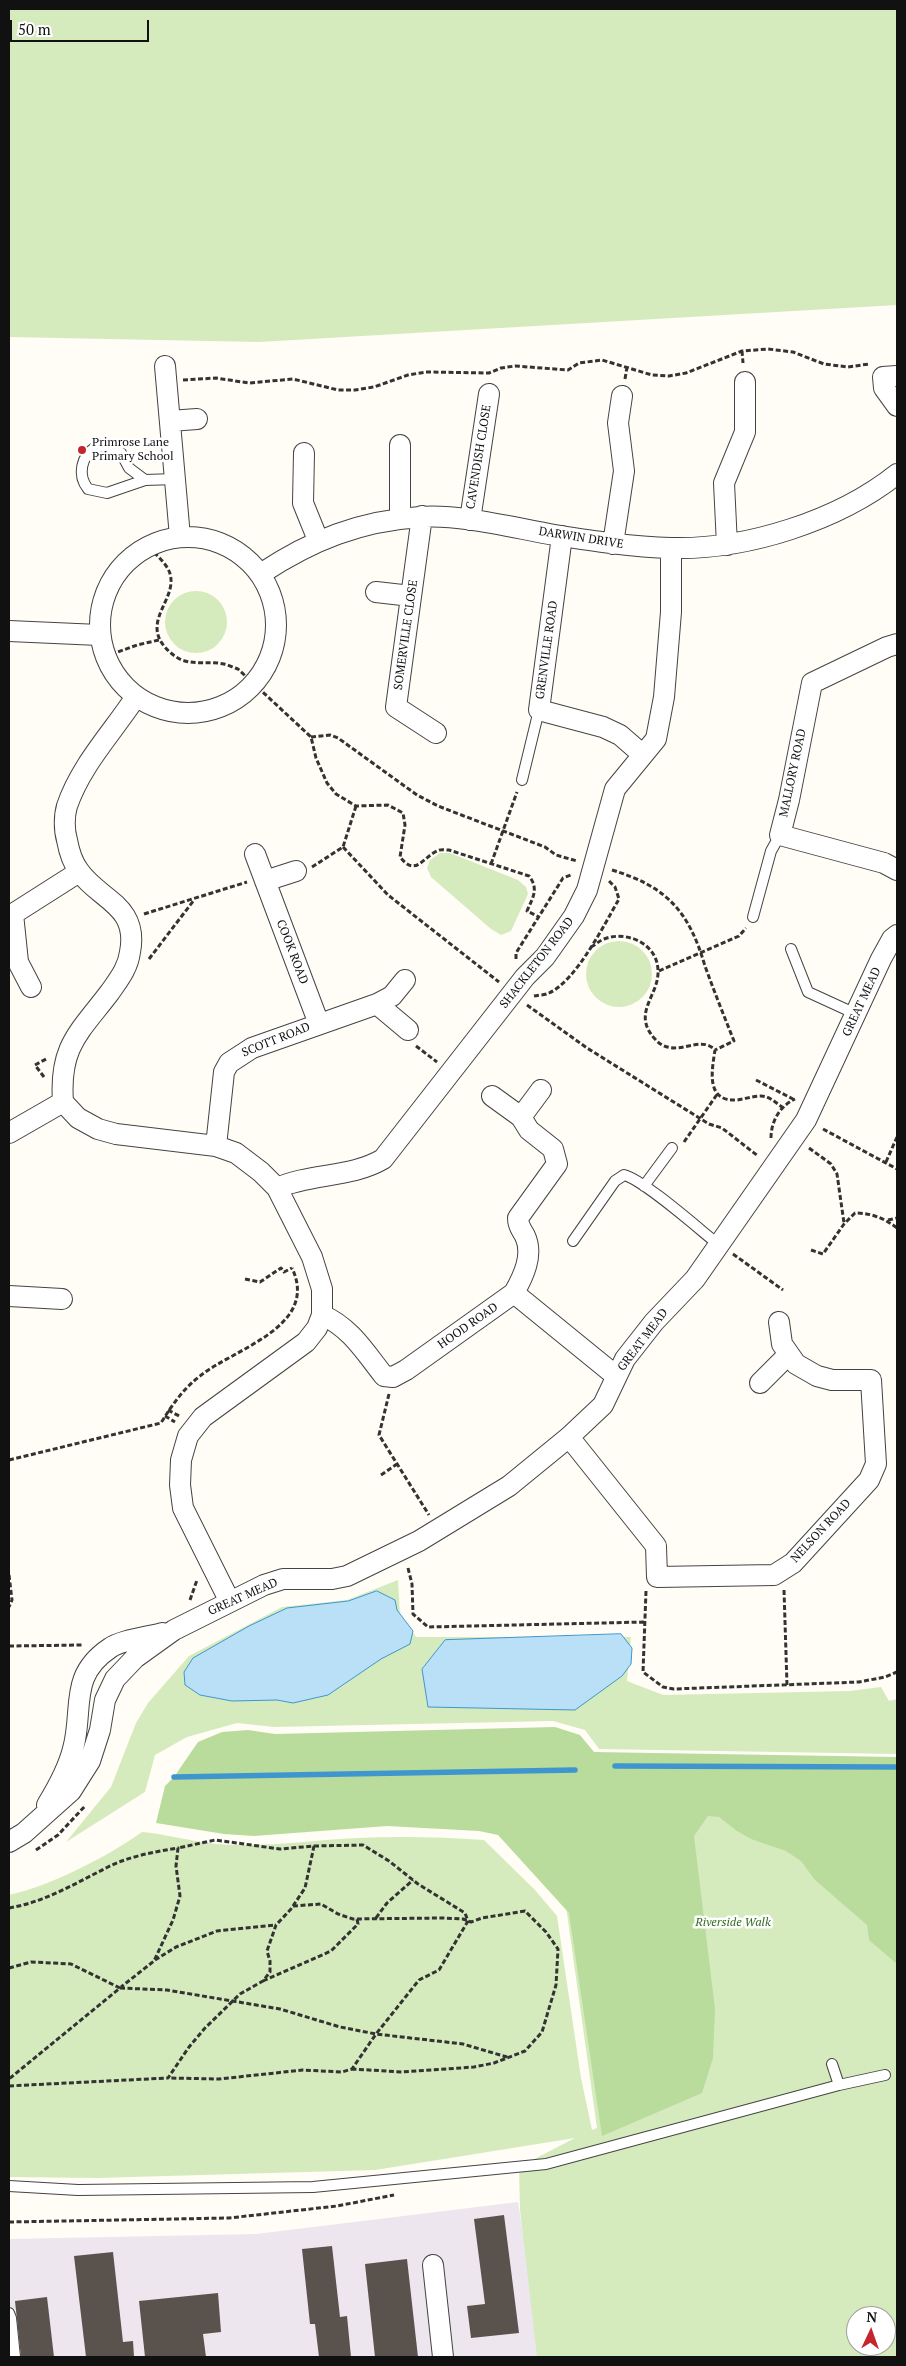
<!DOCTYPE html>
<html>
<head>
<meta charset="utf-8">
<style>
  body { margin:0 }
  #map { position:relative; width:906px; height:2366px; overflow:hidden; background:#fffdf5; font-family:"PT Serif",serif }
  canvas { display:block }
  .frame { position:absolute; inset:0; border:10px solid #111; pointer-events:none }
  .north { position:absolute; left:846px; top:2306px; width:50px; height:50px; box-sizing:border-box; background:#fff; border:1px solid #a0a0a0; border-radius:50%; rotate:3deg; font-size:14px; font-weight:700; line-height:20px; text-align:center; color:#111 }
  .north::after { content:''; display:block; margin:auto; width:18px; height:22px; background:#c4262e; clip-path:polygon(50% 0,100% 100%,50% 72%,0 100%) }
  .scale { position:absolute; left:10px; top:20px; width:139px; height:22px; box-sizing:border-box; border:2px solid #111; border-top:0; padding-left:6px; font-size:15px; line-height:18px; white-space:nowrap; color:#111; -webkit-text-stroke:4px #fff; paint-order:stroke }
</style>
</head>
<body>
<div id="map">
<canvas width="906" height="2366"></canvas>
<div class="frame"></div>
<div class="north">N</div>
<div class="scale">50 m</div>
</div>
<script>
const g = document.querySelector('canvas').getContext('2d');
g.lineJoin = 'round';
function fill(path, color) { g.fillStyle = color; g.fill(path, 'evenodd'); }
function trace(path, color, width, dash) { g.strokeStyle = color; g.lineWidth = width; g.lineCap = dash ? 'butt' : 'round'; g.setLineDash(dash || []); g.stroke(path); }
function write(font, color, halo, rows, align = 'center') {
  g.font = font + ' "PT Serif",serif'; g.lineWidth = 5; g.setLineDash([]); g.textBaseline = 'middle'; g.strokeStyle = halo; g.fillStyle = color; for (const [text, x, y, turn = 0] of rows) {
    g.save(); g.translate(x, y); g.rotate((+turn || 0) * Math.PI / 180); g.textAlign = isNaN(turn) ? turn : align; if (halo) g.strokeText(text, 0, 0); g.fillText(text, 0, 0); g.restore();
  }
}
fill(new Path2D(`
  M518 2202 542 2357H9V2239L256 2234Z`), '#eee6ef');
fill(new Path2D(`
  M9 9H897V305L259 342 9 337Z
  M165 622a31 31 0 1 1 62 0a31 31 0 1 1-62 0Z
  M440 853H450L518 880 526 887 528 894 511 931 501 935 491 929 431 877 427 868 430 860Z
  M586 974a33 33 0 1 1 66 0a33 33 0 1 1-66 0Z
  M398 1580 400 1615 416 1637H631L627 1681 663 1695 850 1691 881 1687 889 1701 897 1699V1754L599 1749 585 1730 553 1721 274 1727 237 1723 187 1737 155 1755 145 1792 66 1842 111 1787 136 1723 148 1703 189 1656 282 1607 347 1600Z
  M897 1757V2357H537L520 2210 519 2167 575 2138 375 2170 97 2178 9 2177V1895C50 1886 107 1857 142 1832 167 1834 192 1842 217 1844 264 1848 311 1840 358 1838 400 1836 442 1837 484 1840L535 1890 557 1916 581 2078 592 2130 597 2128 552 1806 779 1758ZM856 2316H886V2346H856Z`), '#d5ebbd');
fill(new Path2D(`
  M555 1727 580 1735 594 1752 897 1757V1964L869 1940 867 1925 815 1880 801 1861 786 1851 751 1839 737 1831 719 1817 708 1816 694 1836 715 2009 713 2058 702 2093 602 2136 569 1913 498 1835 479 1831 387 1826 254 1836 224 1834 156 1823 165 1786 174 1777 198 1742 222 1732 248 1730 275 1734Z`), '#b9dc9c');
const water = new Path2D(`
  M377 1591 395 1600 397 1610 413 1631 410 1644 381 1659 328 1695 293 1703 277 1700 232 1701 200 1695 185 1685 184 1672 193 1658 249 1626 287 1608 348 1601Z
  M621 1634 632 1648 631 1664 622 1676 575 1710 428 1707 422 1669 445 1640Z`);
fill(water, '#b9e0f7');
trace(water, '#3f96cf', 1);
trace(new Path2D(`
  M615 1766 897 1767
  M174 1777 575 1770`), '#3f96cf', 5.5);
fill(new Path2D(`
  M504 2215 519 2333 471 2338 467 2306 485 2304 474 2219Z
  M332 2246 340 2317 347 2316 351 2357H319L315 2324H310L302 2249Z
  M113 2252 123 2342 133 2341 134 2357H86L74 2256Z
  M407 2259 418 2357H375L365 2264Z
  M218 2293 221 2332 203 2334 206 2357H145L139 2301Z
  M47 2297 54 2357H21L15 2301Z`), '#5a524d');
const lane = new Path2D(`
  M108 446 121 453 129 468 145 480 107 493 88 489C77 475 81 456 96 447Z
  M145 480 175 479
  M522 780 539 710
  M753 917 771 851 780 835
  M791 949 808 992 856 1014
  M644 1186 672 1148
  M573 1241 615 1181 624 1175C644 1180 700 1230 719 1245
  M832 2064 839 2085
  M9 2186 78 2190 313 2187 546 2164 839 2085 885 2075
  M9 2313 11 2318 15 2357`);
const street = new Path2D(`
  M165 366 180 537
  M897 376 883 377 884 388 897 406
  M170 421 197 419
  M400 445V519
  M304 453 303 503 318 540
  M422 516 396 707 436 733
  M470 520 489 394
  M562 536 539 710 603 727 620 735 642 754
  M100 625a88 88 0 1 1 176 0a88 88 0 1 1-176 0Z
  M613 544 624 471 618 423 622 396
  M727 545 724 483 745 432V382
  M262 573C312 540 360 521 420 517 461 514 514 528 555 535 593 541 632 547 671 548 746 550 838 521 897 474
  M376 592 411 596
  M9 631 99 635
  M897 644 887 647 812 683 789 800 780 835 884 863 897 870
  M135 698C112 733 81 765 67 806 64 816 64 830 67 840 69 851 72 862 79 871 99 900 139 905 130 952 128 968 119 979 110 992 79 1033 59 1046 63 1102L78 1118 98 1129 116 1134 216 1146 236 1153 261 1172 277 1188 312 1257 322 1289V1315L317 1328 306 1342 203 1417 188 1436 181 1460 180 1485 183 1508 230 1602
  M255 854 319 1024
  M265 881 296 871
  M13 914 18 962 31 987
  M9 915 13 914 79 872
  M377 1004 408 1030
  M521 1117 541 1090
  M9 1133 63 1102
  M216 1146 224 1072 229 1063 252 1048 377 1004 392 996 405 980
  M277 1188C311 1173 351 1178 383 1159L525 977 545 957 574 916 587 890 615 789 656 739 664 697 671 612V548
  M514 1293 616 1376
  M9 1296 62 1299
  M322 1315C350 1327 365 1352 384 1376L393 1377 406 1370 514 1293C523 1277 534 1255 525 1236 521 1228 518 1227 518 1218L557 1164 553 1149 529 1130 521 1117 492 1096
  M760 1383 788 1355
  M569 1437 656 1546 657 1577 774 1575 793 1563 869 1480 876 1464 871 1380H832L817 1376 796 1364 782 1344 779 1322
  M47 1805C58 1787 68 1769 73 1749 84 1709 68 1676 110 1648 121 1640 148 1637 162 1633
  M9 1842 24 1833 71 1791 90 1761 100 1730 105 1700 115 1679 135 1658 174 1630 264 1585 283 1579H332L347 1576 419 1541 509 1486 569 1437 603 1405 625 1359 654 1322 695 1279 806 1120 881 959 892 939 897 935
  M433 2265 443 2357`);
trace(lane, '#444', 12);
trace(street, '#444', 22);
trace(new Path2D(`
  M742 351 743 363
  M625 379 627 367
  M183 380 216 378 249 383 293 379 338 390H355L374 387 408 375 426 372 489 373 501 368 515 366 568 370 579 363 602 360 652 375 669 376 686 373 742 351 768 349 793 352 824 364 848 367 869 364
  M149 547C155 554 165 562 169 571 180 597 142 619 164 646 169 652 175 657 182 660 196 665 210 661 224 664 229 665 234 668 238 669L311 737 316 758 327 783 336 794 356 806 388 805 403 813 405 825 400 857C416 877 422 858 437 851 440 849 445 850 449 850L529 876C539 889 533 897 527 911L539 917
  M104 657 137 645 159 640
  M311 737 330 735 338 738 417 795 438 806 545 847 556 855 577 861
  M343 847 388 895 499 982
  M491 864 517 792
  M312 867 343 847 356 806
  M612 870C668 887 689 912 705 966 714 991 724 1016 734 1041L715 1050
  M144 914 247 882
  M591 947C595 945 599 941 604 939 627 930 658 944 658 971 659 996 631 1013 655 1039 674 1061 700 1033 715 1050 712 1070 705 1102 737 1100 745 1099 753 1096 761 1096 769 1096 775 1102 782 1107
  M149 959 194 900
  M516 959V953L563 878 571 875
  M659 971 739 936 746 928
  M534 996C539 995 545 995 549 993 576 981 604 925 619 899L615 887 608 880
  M527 1005 587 1048 709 1124 722 1128 758 1156
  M416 1046 437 1062
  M44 1077 35 1065 48 1058
  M756 1080 793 1099
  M823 1129 897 1169
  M771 1138C771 1121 780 1106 795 1099
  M684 1142 718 1093
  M809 1148 831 1164 837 1174 844 1223
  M886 1162 897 1137
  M888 1220 897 1218
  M811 1250 823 1254 844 1224 855 1213C871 1213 884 1218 897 1228
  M733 1254 783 1290
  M245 1279 260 1282 281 1268 284 1272 292 1268
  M389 1394 379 1435 429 1515
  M168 1410 181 1417
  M165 1416 175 1422
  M9 1460 161 1423C172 1405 183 1389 200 1376 233 1349 320 1327 292 1268
  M381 1475 397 1464
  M408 1568 412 1584 413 1614 428 1627 645 1622
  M9 1575 12 1600 9 1607
  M784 1590 787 1685
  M646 1591 643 1672 663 1687 674 1689 859 1682 885 1677 897 1672
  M190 1600 197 1580
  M9 1646 83 1645
  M314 1846 363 1845 389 1861 418 1884 465 1913 468 1921 439 1970 419 1980 376 2034 463 2044 507 2057
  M36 1850 58 1835 85 1806
  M293 1906 321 1904 338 1914 353 1919 442 1918 463 1919 471 1922 482 1918 525 1911 546 1932 558 1949 556 1985 542 2032 525 2051 494 2063 474 2067 402 2072 352 2069
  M9 1908C45 1902 76 1883 108 1867 130 1856 154 1852 178 1848L176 1866 180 1896 173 1920 154 1961 121 1987
  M376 1918 387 1903 413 1880
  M155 1960 176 1947 217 1931 276 1925
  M9 1968 31 1962 71 1964 120 1988 9 2079
  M263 1981 331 1951 358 1924 357 1919
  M120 1988 167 1990 280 2009 340 2027 376 2034 352 2069 342 2072 303 2070 219 2079 169 2078
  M9 2086 168 2078 189 2047 205 2028 240 1994 263 1981 270 1972V1961L267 1951 276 1925 291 1909 305 1888 314 1846 280 1849 215 1840 178 1848
  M9 2222 229 2218 337 2206 394 2195`), '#333', 3, [5, 2.5]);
trace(lane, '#fff', 10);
trace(street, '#fff', 20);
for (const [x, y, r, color] of [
  [82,450,5,"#c4262e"]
]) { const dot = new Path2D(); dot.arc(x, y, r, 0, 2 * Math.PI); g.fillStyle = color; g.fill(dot); trace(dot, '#fff', 2); }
write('12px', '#111', '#fff', [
  ["Primrose Lane",92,443],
  ["Primary School",92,457]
], 'left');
write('12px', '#111', '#fff', [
  ["CAVENDISH CLOSE",479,457,-81],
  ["DARWIN DRIVE",581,538,9],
  ["SOMERVILLE CLOSE",406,635,-82],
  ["GRENVILLE ROAD",547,650,-82],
  ["MALLORY ROAD",793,773,-78],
  ["COOK ROAD",292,952,69],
  ["SHACKLETON ROAD",537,963,-52],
  ["GREAT MEAD",862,1002,-65],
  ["SCOTT ROAD",276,1040,-22],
  ["HOOD ROAD",468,1326,-35],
  ["GREAT MEAD",643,1340,-53],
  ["NELSON ROAD",821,1531,-47],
  ["GREAT MEAD",243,1597,-24]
]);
write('italic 12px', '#2f6b1f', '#fff', [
  ["Riverside Walk",733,1923]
]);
</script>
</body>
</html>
